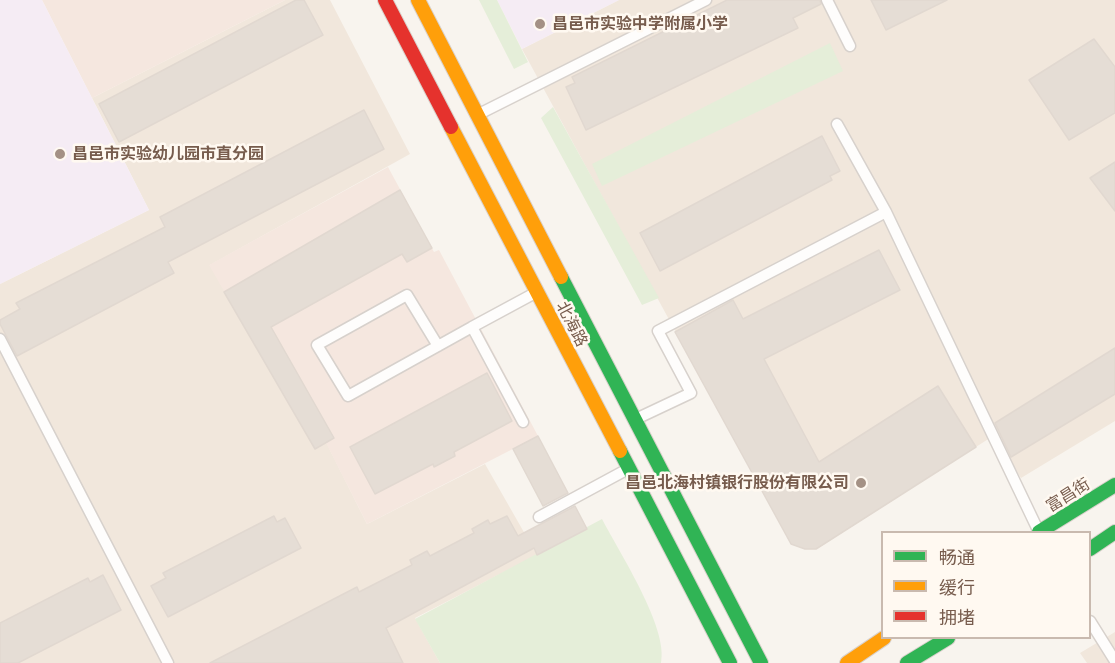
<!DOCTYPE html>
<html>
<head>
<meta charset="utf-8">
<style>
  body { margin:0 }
  #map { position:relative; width:1115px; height:663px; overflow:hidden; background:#f8f4ee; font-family:Commissioner,"Noto Sans SC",sans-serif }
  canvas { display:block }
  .legend { position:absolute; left:881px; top:531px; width:210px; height:108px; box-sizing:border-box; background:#fff9f1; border:2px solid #c9baaf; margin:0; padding:8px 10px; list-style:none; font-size:18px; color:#775c4d }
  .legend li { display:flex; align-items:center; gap:12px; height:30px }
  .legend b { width:30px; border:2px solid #c9baaf }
</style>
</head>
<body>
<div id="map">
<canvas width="1115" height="663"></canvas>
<ul class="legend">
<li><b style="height:8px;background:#30b455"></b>畅通</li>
<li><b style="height:8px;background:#ff9f0a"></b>缓行</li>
<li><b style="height:8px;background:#e5322d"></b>拥堵</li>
</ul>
</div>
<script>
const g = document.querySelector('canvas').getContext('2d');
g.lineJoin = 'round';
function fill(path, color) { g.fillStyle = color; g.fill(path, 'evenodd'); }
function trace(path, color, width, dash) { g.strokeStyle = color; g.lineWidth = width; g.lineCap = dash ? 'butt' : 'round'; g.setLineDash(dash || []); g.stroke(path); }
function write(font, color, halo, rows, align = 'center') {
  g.font = font + ' Commissioner,"Noto Sans SC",sans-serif'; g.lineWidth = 5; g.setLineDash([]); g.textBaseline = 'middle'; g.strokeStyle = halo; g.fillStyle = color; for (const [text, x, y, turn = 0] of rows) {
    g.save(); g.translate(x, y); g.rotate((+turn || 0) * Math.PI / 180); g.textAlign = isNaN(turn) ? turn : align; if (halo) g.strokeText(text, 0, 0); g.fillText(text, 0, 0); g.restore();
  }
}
fill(new Path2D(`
  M285 0H330L410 154 210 265 315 449 326 442 367 524 485 464 537 555 415 618 440 663H0V284L149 210 92 98Z
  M619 0H1115V421L1021 478 993 436 817 549H805L791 544 522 49Z
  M1115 632V663H1087L1080 653Z`), '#f1e7dc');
fill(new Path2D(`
  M42 0H285L92 98Z
  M388 167 434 252 439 250 538 436 367 524 326 443 315 449 209 265Z`), '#f5e7df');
fill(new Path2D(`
  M0 0H42L149 210 0 284Z
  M497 0H619L522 49Z`), '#f5ecf4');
fill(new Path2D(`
  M479 0H497L528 62 514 69Z
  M830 43 843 71 602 186 592 164Z
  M553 107 659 298 642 305 541 118Z
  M602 519C619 552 669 628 661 663H440L415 619Z`), '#e5eed9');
const building = new Path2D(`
  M296 0H304L323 35 119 142 99 104Z
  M727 0H820L821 4 793 18 798 28 586 130 566 87 575 83 572 77Z
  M871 0H947L886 30Z
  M1094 39 1115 67V113L1069 140 1029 80Z
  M364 110 384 149 168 262 174 273 17 356 0 324V320L20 309 16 303 165 227 160 217Z
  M822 136 840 171 830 176 832 180 660 271 640 233Z
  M1115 162V211L1090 178Z
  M400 190 432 248 407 262 402 254 271 327 334 438 315 449 224 292Z
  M879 250 900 290 764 359 819 462 938 386 976 447 816 549H805L791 544 675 332 733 300 743 319Z
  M1115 348V394L1011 457 995 423Z
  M487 373 512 421 454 452 455 456 434 467 433 464 375 494 350 447Z
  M538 436 568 493 543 506 513 449Z
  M575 506 587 529 537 555 534 548 386 628 403 663H210L357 587 359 592 412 565 410 560 427 551 430 556 474 533 472 529 488 520 490 524 507 516 518 536Z
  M274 516 277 522 285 518 301 548 168 617 151 586 166 578 163 573Z
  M103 575 121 610 18 663H0V623L88 578 90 582Z`);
fill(building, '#e5ddd5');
trace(building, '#e1d8d0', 1.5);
const lane = new Path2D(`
  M827 0 850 46
  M481 113 706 0
  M837 124 886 212 1038 530
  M472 327 535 293
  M0 339 168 663
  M438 346 407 295 317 345 348 396 472 327 523 422
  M638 418 691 393 658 331 886 212
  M539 517 626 470
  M1090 621 1115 661`);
const fast = new Path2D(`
  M561 277 761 663
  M620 451 730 663
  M1039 532 1115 485
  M1090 549 1115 532
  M907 663 948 638`);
const slow = new Path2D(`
  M418 0 561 277
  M451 127 620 451
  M847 663 884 638`);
const jam = new Path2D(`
  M385 0 451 127`);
trace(lane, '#d7d1cc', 13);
trace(fast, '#d9d1cb', 16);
trace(slow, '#d9d1cb', 16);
trace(jam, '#d9d1cb', 16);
trace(lane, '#fefdfc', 10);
trace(fast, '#30b455', 14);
trace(slow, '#ff9f0a', 14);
trace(jam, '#e5322d', 14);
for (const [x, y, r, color] of [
  [540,24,6,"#a49185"],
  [60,154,6,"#a49185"],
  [861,483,6,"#a49185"]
]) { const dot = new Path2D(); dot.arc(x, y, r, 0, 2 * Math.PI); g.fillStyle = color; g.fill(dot); trace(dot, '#fff9f1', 2); }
write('bold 16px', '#775c4d', '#fff9f1', [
  ["昌邑市实验中学附属小学",552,24],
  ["昌邑市实验幼儿园市直分园",72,154],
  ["昌邑北海村镇银行股份有限公司",849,483,"right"]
], 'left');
write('16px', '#775c4d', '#fff9f1', [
  ["北海路",572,324,63],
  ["富昌街",1068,495,-32]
]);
</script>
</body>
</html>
